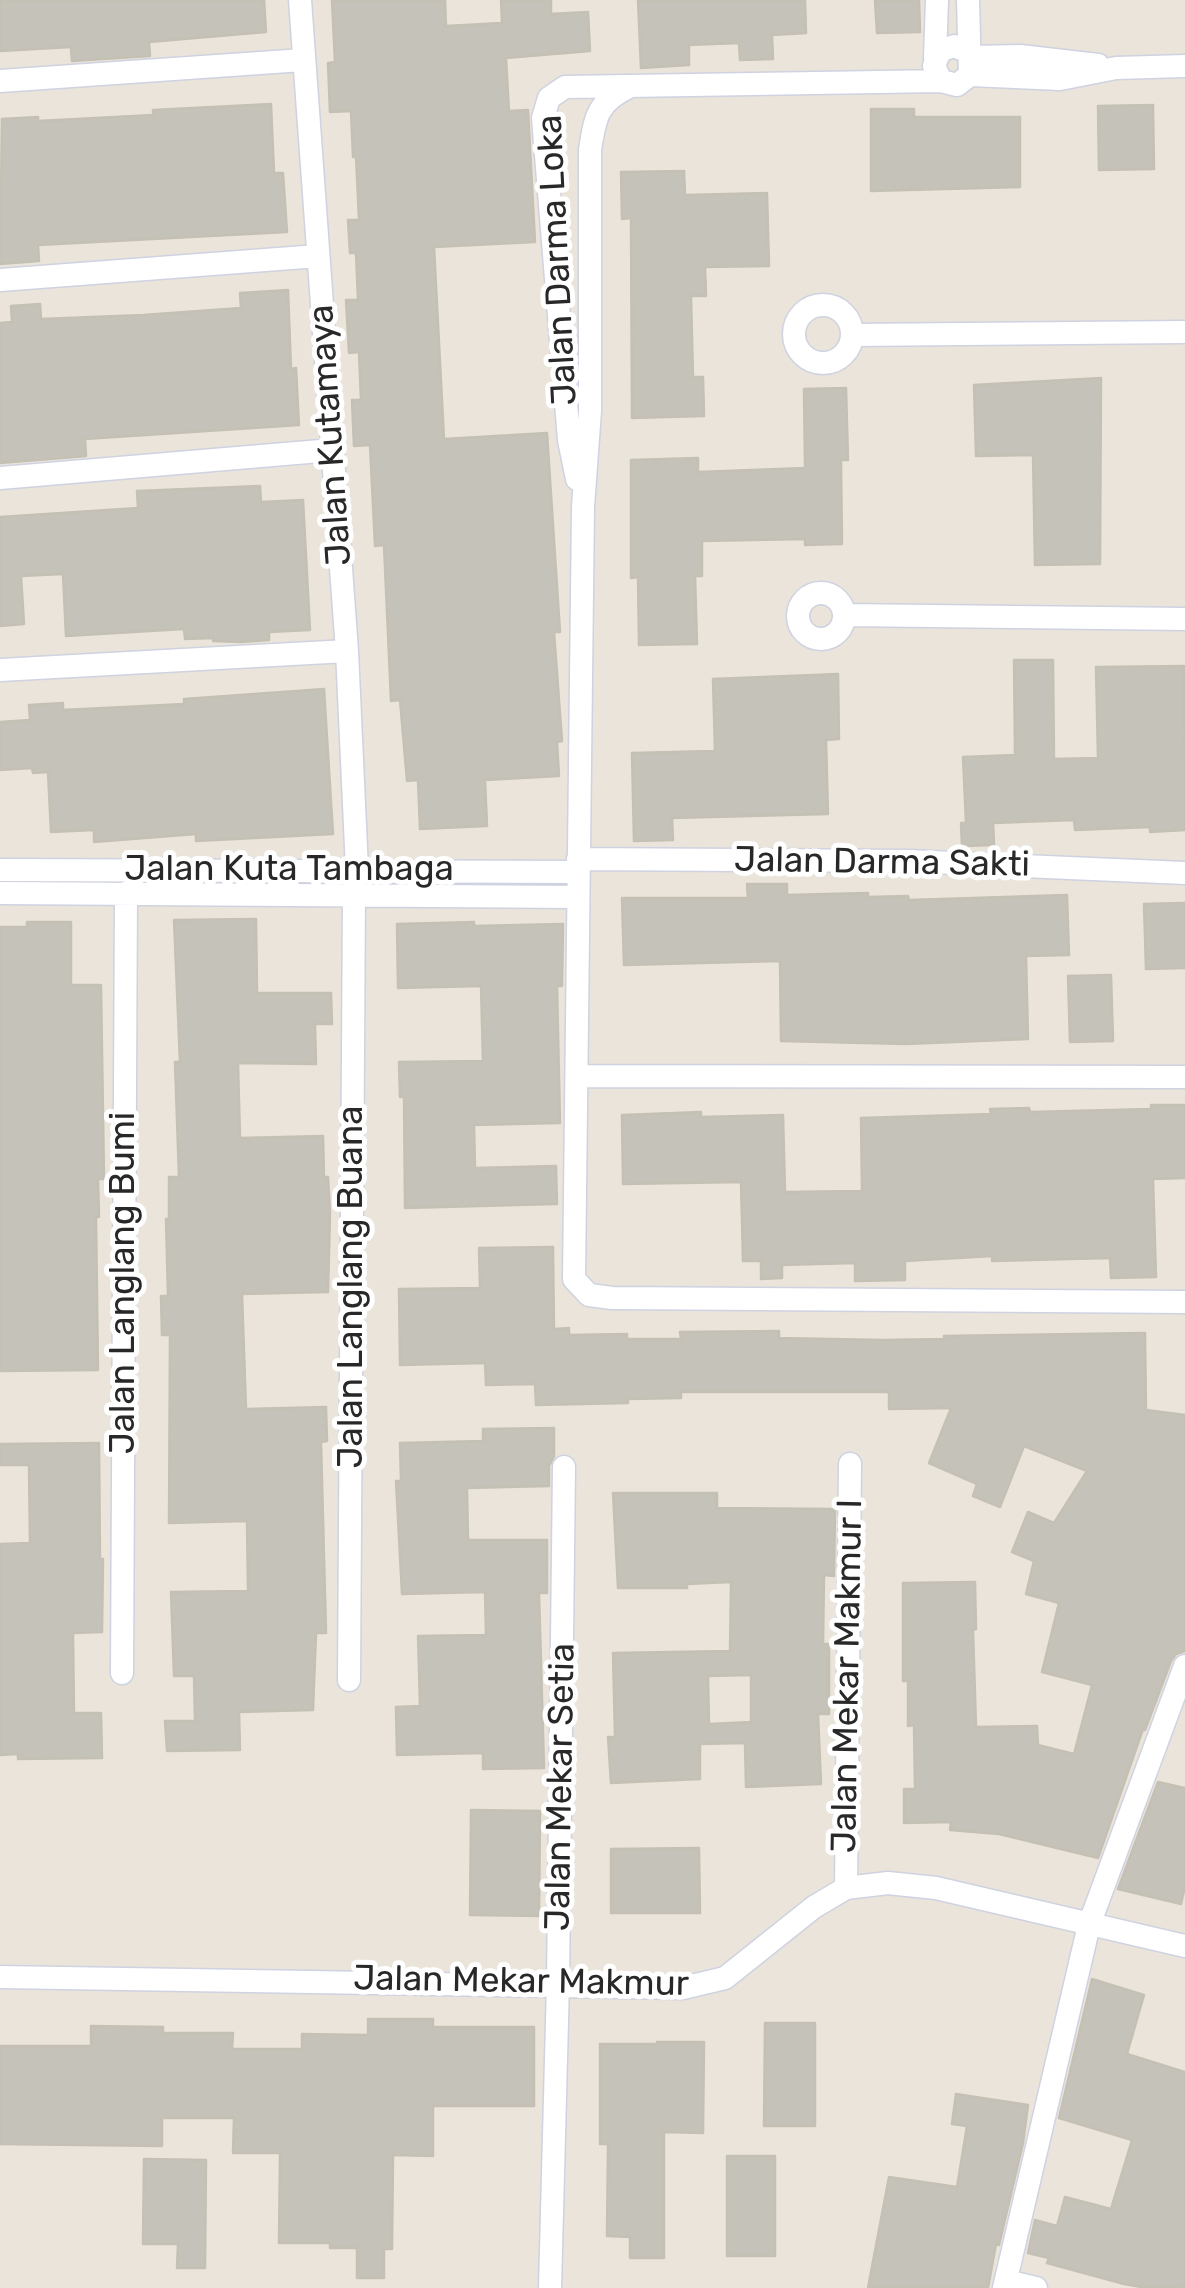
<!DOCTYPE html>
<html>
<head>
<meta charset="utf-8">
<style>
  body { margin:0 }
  canvas { display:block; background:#eae4da }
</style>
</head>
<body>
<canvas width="1185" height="2288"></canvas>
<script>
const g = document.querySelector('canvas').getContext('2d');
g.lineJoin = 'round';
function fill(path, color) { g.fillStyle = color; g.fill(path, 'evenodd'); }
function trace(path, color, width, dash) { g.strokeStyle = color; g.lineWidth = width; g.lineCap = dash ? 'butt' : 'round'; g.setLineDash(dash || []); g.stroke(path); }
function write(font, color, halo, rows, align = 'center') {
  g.font = font + ' Rubik,sans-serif'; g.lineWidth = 10; g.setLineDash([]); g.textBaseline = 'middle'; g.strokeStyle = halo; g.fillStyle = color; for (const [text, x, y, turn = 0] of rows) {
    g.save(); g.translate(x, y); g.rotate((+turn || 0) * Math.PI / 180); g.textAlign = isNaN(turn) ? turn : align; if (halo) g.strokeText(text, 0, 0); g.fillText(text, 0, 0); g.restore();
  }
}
const building = new Path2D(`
  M0 0H264L266 32 149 42 150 56 72 61 71 47 1 51Z
  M332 0H445L446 26 502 23 501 0H551V14L588 12 590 51 506 58 509 111 528 110 535 242 434 247 444 439 547 433 560 632H554L562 741 557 742 559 776 485 780 487 826 420 829 418 780 407 781 400 700 391 701 384 545 375 546 370 445 354 446 352 400H361L359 352 349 353 346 300H358L356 253H350L348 220H359L356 157H353L351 111 330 112 328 63 335 62Z
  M638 0H805L806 33 772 35 773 59 740 60 739 43 689 45V65L641 68Z
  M875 0H919L920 32 877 33Z
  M271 104 274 173H283L287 232 38 245 39 261 0 264 2 119 38 117V121L153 115V110Z
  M1153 105 1154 169 1099 170 1098 106Z
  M871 109H914V117H1020V187L871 191Z
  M684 171 685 195 767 193 769 266 705 267 706 296H691L693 377H703L704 416 632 418 631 218 622 219 621 172Z
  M288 290 291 369 296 368 299 425 85 439 86 456 0 463V323L12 322 11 306 40 304 41 319 143 315 241 308 240 293Z
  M1101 378 1100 564 1035 565 1033 455 976 456 974 385Z
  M846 388 848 460H841L842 544 805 545V539L702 541V576H695L697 644 639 645 638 577 631 578V460L698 458V472L805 468 804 389Z
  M260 486 261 502 303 500 310 630 269 632V640L241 642 213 641V638L185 639 184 629 66 636 63 574 21 576 24 624 0 626V517L138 508 137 491Z
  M1014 660H1053L1054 759 1098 758 1096 667 1184 666 1185 830 1150 832V827L1075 830 1074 820 993 823 994 845 962 846 961 823H966L963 757 1015 755Z
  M838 674 839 739 826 740 828 814 672 818 673 840 634 841 632 753 715 751 713 679Z
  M324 689 333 834 196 841V834L94 842V830L51 832 48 772 33 773 32 768 0 770V722L30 720 29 705 63 703V710L184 704V699Z
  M747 884H787V895L868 893V897L908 896 909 900 1067 895 1069 955 1026 956 1028 1039 906 1044 781 1041 780 961 624 965 622 898H748Z
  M1185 903V968L1146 969 1144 904Z
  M256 919 257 993H331L332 1024H315L316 1064 238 1063 240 1138 323 1136 324 1177H328L330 1214 328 1292 242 1294 246 1409 326 1407 327 1441 321 1442 326 1633H316L313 1710 239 1712 240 1750 167 1751 165 1721H195L194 1676H174L171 1592 248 1591 247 1521 169 1523 170 1335H162L161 1296H168L166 1219H169V1177H179L175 1062H180L174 920Z
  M27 922H71V985H101L104 1179H98L99 1217H96L98 1370 0 1371V927H27Z
  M474 922V926L563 924 562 986H557L560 1123 474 1125 475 1168 556 1166 557 1204 405 1208 404 1097H400L399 1062 483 1061 481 986 398 988 397 924Z
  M1111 975 1113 1041 1070 1042 1068 976Z
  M1151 1105H1185V1178L1153 1179 1156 1277 1111 1278 1110 1258 992 1261V1256L905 1261V1280L855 1281V1263L782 1265V1278L761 1279V1261H743L741 1182 623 1184 622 1115 701 1112V1117L783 1115 785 1192 862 1191 861 1118 991 1114 990 1109 1029 1108 1030 1112 1151 1109Z
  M553 1247 554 1329 569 1328V1335L627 1334V1339H681L680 1332 779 1331V1338L884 1340 944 1339V1336L1145 1333 1146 1410 1185 1415V1651L1176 1654 1171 1661 1145 1730 1143 1729 1098 1858 999 1834 950 1830 951 1822 904 1823V1789H915L914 1725 908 1726V1681H903V1583L975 1582 976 1629 973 1630 976 1727 1037 1726 1038 1745 1074 1754 1092 1685 1042 1672 1059 1603 1026 1594 1034 1561 1012 1552 1028 1512 1054 1523 1087 1471 1024 1446 1000 1507 973 1496 977 1484 929 1463 951 1408 889 1409V1392H681V1398L628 1399V1403L536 1405 535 1384 486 1385 485 1363 400 1365 399 1289 480 1288 479 1248Z
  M554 1428V1456L549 1466V1486L467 1488 468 1540H547V1593H539L544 1768 483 1769V1753L397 1755 396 1707 420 1706 418 1636 486 1635 485 1592 402 1594 396 1481H401L400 1443 483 1441V1429Z
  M99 1443 100 1559H103L102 1632 73 1633 74 1713H101L102 1758 18 1759V1754L0 1755V1544L30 1543 29 1465H0V1444Z
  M613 1493H717V1508L835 1509 834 1576 824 1575 823 1644H829V1714H818L821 1784 746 1787 745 1743 700 1744V1779L611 1783 608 1737H615L613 1653 730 1651 731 1582 687 1584V1588H618ZM751 1675V1722L709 1724 708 1676Z
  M1158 1782 1185 1788V1886L1181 1904 1118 1889Z
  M471 1810 540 1811 539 1916 470 1915Z
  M699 1848 700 1913H611V1849Z
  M1092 1979 1144 1995 1127 2054 1185 2072V2288H1147L1124 2284 1047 2263 1049 2258 1028 2253 1035 2220 1057 2226 1065 2197 1111 2209 1132 2140 1059 2118Z
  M368 2019H433V2027H534V2106H433V2156L393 2155 392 2249H384V2278H357V2248H330V2243H279L280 2153H233L234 2118H162V2146L0 2144V2046H91V2026L163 2027V2033H233L232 2049H302V2034L368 2035Z
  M765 2023H815V2126H764Z
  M657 2042H704L703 2133 664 2132V2258H630V2237L607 2236 608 2144H600V2044H657Z
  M956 2094 1028 2105 1023 2143 999 2245 996 2244 988 2288H868L889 2177 957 2187 967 2126 952 2124Z
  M727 2156H775V2256H727Z
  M144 2159 206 2160 205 2268H177L178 2244H143Z`);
fill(building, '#c5c2b9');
trace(building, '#c5c0b4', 2.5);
const street = new Path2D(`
  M300 0 347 651 357 870 354 895 349 1680
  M968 52 954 46 940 51 934 66 941 81 957 85 970 75 968 0
  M971 57 1020 56 1098 65
  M935 58 937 0
  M970 75 1060 79 1116 68 1185 66
  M0 81 303 60
  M631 86C598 101 595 116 590 150V411L583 507 574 1279 589 1295 612 1298 1185 1302
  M0 280 318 256
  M794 334a29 29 0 1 1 58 0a29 29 0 1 1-58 0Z
  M853 335 1185 332
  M0 478 332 450
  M577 479 569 440 543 118 549 98 565 87 941 81
  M798 616a23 23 0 1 1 46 0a23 23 0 1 1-46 0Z
  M845 615 1185 619
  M0 670 347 651
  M578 859 908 861 1185 873
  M0 870 578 872
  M0 893 578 897
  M577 1076 1185 1077
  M122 1673 126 893
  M846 1888 850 1464
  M0 1977 683 1988 725 1978 814 1907 846 1888 888 1883 936 1888 1185 1946
  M1006 2281 1036 2288
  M550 2288 558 1983 564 1467
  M1004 2288 1089 1925 1185 1666`);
trace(street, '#cfd2e1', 25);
trace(street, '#fff', 22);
write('35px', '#282828', '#fff', [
  ["Jalan Darma Loka",558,260,-93],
  ["Jalan Kutamaya",331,435,-94],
  ["Jalan Darma Sakti",882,863,1],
  ["Jalan Kuta Tambaga",289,870],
  ["Jalan Langlang Bumi",124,1283,-90],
  ["Jalan Langlang Buana",352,1287,-90],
  ["Jalan Mekar Makmur I",848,1676,-89],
  ["Jalan Mekar Setia",561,1787,-89],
  ["Jalan Mekar Makmur",521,1982,1]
]);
</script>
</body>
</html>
